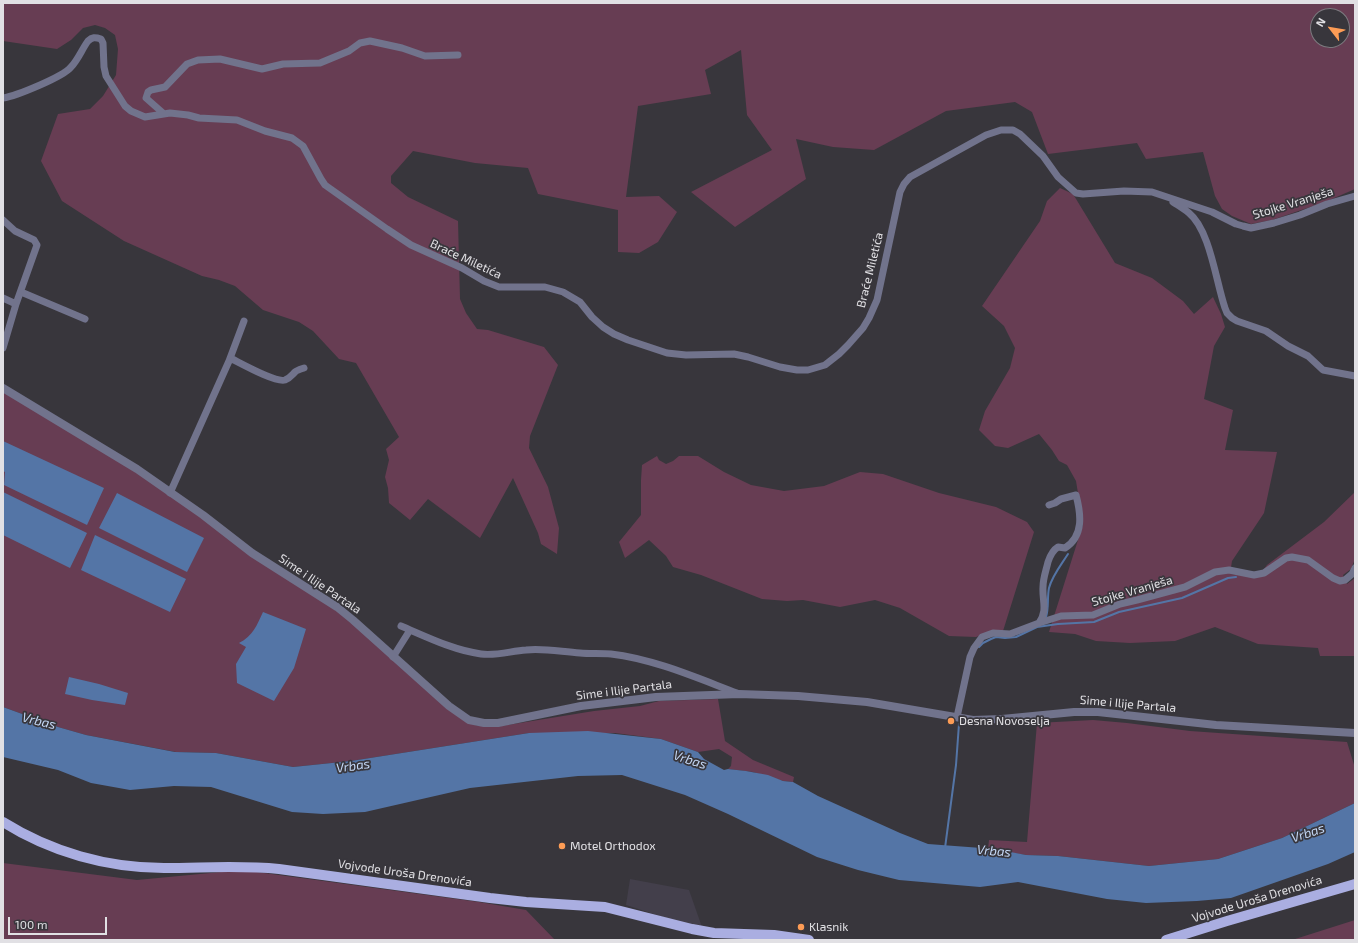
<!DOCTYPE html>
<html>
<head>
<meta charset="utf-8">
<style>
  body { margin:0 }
  #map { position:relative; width:1358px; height:943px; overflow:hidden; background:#38363c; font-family:"Exo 2",sans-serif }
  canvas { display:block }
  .frame { position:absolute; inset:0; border:4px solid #e1e0e4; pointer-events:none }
  .north { position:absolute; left:1310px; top:8px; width:40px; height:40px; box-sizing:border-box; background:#38363c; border:1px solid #7c7a7f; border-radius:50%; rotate:301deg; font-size:11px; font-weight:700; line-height:16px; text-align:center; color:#e1e0e4 }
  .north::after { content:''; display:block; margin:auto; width:14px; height:18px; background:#fd9c55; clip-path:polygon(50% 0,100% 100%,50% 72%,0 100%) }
  .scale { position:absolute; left:8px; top:917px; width:99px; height:18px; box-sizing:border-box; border:2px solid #e1e0e4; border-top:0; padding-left:5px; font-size:12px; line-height:14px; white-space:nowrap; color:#e1e0e4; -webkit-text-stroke:3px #38363c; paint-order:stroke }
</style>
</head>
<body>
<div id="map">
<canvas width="1358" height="943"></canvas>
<div class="frame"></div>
<div class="north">N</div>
<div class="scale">100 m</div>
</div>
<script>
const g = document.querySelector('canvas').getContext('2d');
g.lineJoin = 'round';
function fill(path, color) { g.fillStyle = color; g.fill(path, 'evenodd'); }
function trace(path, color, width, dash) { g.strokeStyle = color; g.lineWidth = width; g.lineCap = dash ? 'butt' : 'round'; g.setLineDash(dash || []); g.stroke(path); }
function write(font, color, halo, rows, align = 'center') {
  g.font = font + ' "Exo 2",sans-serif'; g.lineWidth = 3.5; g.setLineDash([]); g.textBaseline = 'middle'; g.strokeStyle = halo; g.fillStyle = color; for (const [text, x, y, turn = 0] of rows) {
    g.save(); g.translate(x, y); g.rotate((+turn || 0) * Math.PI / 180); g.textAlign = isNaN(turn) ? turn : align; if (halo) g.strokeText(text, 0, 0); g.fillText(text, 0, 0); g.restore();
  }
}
fill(new Path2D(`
  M630 879 689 890 703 930 626 905Z`), '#433f4b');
fill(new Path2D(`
  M3 3H1355V189L1325 202 1272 220 1251 224 1232 216 1222 209 1215 196 1203 152 1146 159 1137 143 1048 154 1032 112 1015 102 946 111 874 150 833 147 796 139 806 179 735 227 691 192 772 150 747 115 741 50 705 70 711 94 638 106 626 197 659 196 677 212 658 242 639 253 618 252V210L538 194 528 168 475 163 413 151 391 176V183L408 197 458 221 460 299 466 313 477 329 488 330 544 347 558 365 530 436 529 448 548 487 559 528 557 554 541 544 538 533 513 478 480 538 428 499 410 520 389 503 388 488 385 477 389 460 386 449 399 437 356 363 339 359 313 331 299 322 263 310 235 286 219 280 202 276 124 241 62 201 41 161 58 114 90 109 103 96 116 75 118 49 115 35 105 28 95 25 83 28 71 40 57 49 3 41ZM1318 16H1342V40H1318Z
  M1060 188 1073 194 1115 263 1152 278 1183 301 1194 314 1213 297 1221 314 1225 327 1214 346 1204 399 1233 410 1225 450 1277 452 1264 513 1232 561 1230 574 1258 577 1267 565 1324 522 1355 492V559L1351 569 1343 575 1347 584 1355 578V656H1320L1318 648 1258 644 1215 627 1175 641 1130 643 1096 641 1075 634 1049 632 1083 524 1076 481 1067 465 1059 461 1052 450 1039 434 1008 448 995 446 979 430 985 411 1010 368 1015 348 1004 326 982 306 1040 221 1047 201Z
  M3 388 85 437 321 597 474 725 495 727 594 711 640 706 659 701 718 699 725 741 753 760 794 777 793 782 783 781 753 772 728 769 731 766 732 757 719 749 698 752 661 739 615 733H529L351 761 293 767 216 753 176 752 86 735 58 727 3 707Z
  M657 456 659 460 666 464 673 461 679 456H698L724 472 751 485 784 491 824 486 860 472 883 474 939 493 996 507 1027 522 1034 532 1003 631H993L976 637 949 636 900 608 875 600 840 607 803 600 787 601 762 599 701 575 673 567 666 556 649 540 625 558 619 542 641 515V480L642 465Z
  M1093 720 1127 723 1190 731 1347 742 1355 768V803L1282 838 1218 859 1149 866 1058 856 1026 855 988 849 989 840 1027 842 1037 723Z
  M3 863 137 880 242 870 479 902 526 910 555 940H3Z
  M1355 920V940H1292Z`), '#673d53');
fill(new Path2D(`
  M3 441 104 488 87 525 4 485 5 472 3 471Z
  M3 492 87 533 70 568 3 535Z
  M117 493 204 538 187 572 99 528Z
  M95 535 186 579 170 612 81 570Z
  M263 612 306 629 294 668 274 701 237 683 236 664 246 647 239 643C253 636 257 625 263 612Z
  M69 677 99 684 128 693 125 705 92 700 65 694Z
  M3 707 58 727 86 735 175 752 216 753 293 767 351 761 529 733 588 731 661 739 698 752 704 759 724 770 728 769 746 771 768 775 783 781 793 782 818 796 900 833 928 844 995 849 1026 855 1058 856 1149 866 1218 859 1282 838 1355 803V852L1328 864 1231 898 1197 901 1146 903 1107 899 1018 882 980 887 899 880 858 870 817 857 728 814 685 795 622 775 578 776 470 788 365 812 323 814 292 812 211 787 174 786 130 790 91 783 58 770 3 757Z`), '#5475a6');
trace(new Path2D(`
  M1046 617C1049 608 1047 598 1049 588 1052 576 1061 565 1068 554
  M979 647 983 643 991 639 996 637 1005 638 1016 637 1037 627 1058 624 1094 622 1119 612 1182 598 1228 578 1236 577
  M945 848 956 765 959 724`), '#5475a6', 2);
trace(new Path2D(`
  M3 98C16 96 63 77 71 67 78 60 82 49 88 41 92 37 95 37 101 39L103 43 104 67 106 76 125 106 131 111 145 117 170 113 188 115 199 118 237 120 265 131 292 138 303 146 321 179 325 185 387 229 411 245 462 268 484 281 499 287H545L563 292 580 302 592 317 603 327 614 334 628 340 667 353 686 355 734 354 748 357 780 367 797 370H808L825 365 839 354 848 345 863 328 869 318 877 300 900 192 904 184 910 177 986 135 1001 130H1013L1020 134 1043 156 1058 177 1076 193 1083 194 1124 191 1152 192 1212 212 1236 224 1243 226 1251 228 1274 223 1300 215 1327 204 1355 196
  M163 113 146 98 148 92 151 90 165 87 187 64 198 60 220 59 262 69 283 64 320 63 349 51 360 43 370 41 402 48 425 56 458 55
  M1173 202C1179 206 1184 209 1189 213 1210 230 1216 282 1225 308L1227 313 1232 318 1237 321 1266 331 1288 346 1308 356 1323 370 1355 376
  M3 220 15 231 34 240 37 245 16 304 3 348
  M21 292 85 319
  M3 298 16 304
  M229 361 244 321
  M170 493 229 361 232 359C242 364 276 383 285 380 290 378 292 375 295 372 297 370 301 369 304 368
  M1039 623C1048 610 1042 601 1043 587 1043 578 1046 571 1048 562 1050 556 1053 550 1058 547L1065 548C1084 536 1081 514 1076 495L1061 499 1055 503 1049 505
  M401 626C427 637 453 650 481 654 497 656 511 651 526 650 544 648 562 652 580 653 590 654 601 653 611 654 654 659 697 678 737 693
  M393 657 410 630
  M957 717 970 657 974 648 982 637 993 633 1010 634 1039 623 1061 616 1093 615 1120 604 1137 600 1185 587 1215 572 1229 570 1254 575 1264 573 1286 558 1292 557 1308 560 1333 578 1340 581 1345 580 1352 574 1355 568`), '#71738c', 7);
trace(new Path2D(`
  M3 388 137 469 203 515 252 553 337 607 353 620 449 706 469 720 484 723H498L581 706 656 697 739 694 798 696 867 702 973 720 1002 719 1074 712H1098L1216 725 1355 733`), '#71738c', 8);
trace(new Path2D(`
  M3 822C51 852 107 868 164 868 204 868 239 865 279 869L490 898 526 902 605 907 692 929 714 933 774 935 809 940
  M1166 940 1227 921 1355 884`), '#aaaee1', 10);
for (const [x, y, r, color] of [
  [951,721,4,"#fd9c55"],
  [562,846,4,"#fd9c55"],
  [801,927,4,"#fd9c55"]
]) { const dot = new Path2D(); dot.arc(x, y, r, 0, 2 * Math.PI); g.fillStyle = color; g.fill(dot); trace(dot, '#38363c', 1.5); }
write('12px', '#e1e0e4', '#38363c', [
  ["Stojke Vranješa",1293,203,-17],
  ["Braće Miletića",466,259,25],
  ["Braće Miletića",870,270,-76],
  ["Sime i Ilije Partala",320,584,34],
  ["Stojke Vranješa",1132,591,-16],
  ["Sime i Ilije Partala",624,690,-7],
  ["Sime i Ilije Partala",1128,704,5],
  ["Vojvode Uroša Drenovića",405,873,8],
  ["Vojvode Uroša Drenovića",1257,899,-17]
]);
write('12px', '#e1e0e4', '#38363c', [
  ["Desna Novoselja",959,721],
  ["Motel Orthodox",570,846],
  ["Klasnik",809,927]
], 'left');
write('italic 13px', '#c5d9f7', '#38363c', [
  ["Vrbas",39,721,14],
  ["Vrbas",690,760,18],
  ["Vrbas",353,766,-8],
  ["Vrbas",1308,833,-18],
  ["Vrbas",994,851,5]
]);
</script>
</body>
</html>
